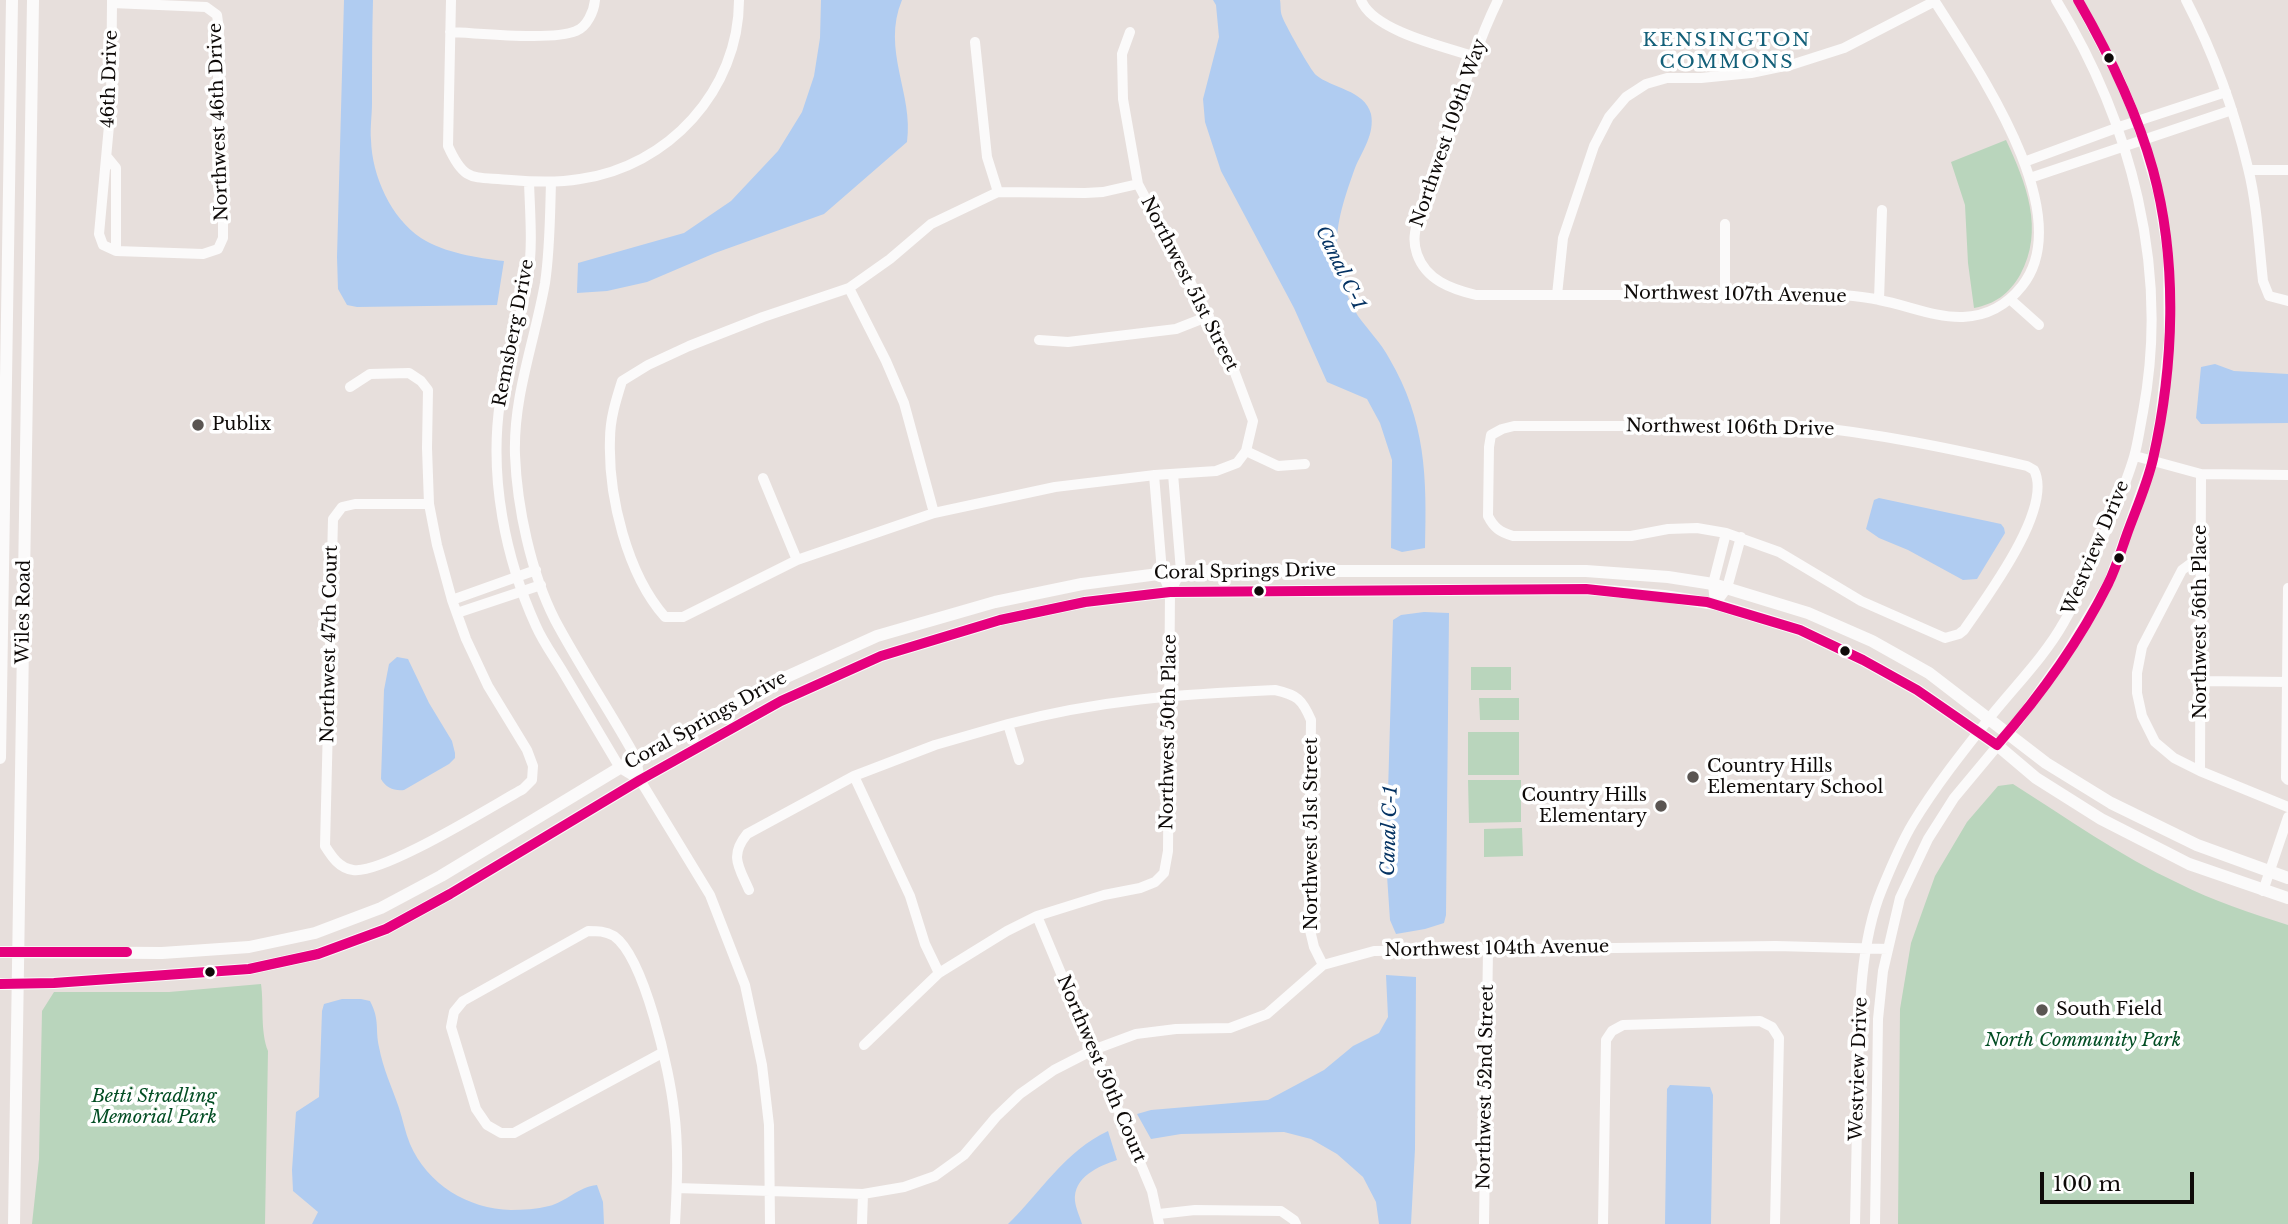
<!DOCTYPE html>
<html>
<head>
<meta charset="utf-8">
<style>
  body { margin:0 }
  #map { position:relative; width:2288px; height:1224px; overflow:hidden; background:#e7dfdc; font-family:"Libre Baskerville",serif }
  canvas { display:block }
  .scale { position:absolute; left:2040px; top:1172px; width:154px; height:32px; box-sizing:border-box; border:4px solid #0e0a08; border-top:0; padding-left:9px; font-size:21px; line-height:24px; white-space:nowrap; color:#0e0a08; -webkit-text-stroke:5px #fff; paint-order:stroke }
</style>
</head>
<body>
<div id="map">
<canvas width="2288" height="1224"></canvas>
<div class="scale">100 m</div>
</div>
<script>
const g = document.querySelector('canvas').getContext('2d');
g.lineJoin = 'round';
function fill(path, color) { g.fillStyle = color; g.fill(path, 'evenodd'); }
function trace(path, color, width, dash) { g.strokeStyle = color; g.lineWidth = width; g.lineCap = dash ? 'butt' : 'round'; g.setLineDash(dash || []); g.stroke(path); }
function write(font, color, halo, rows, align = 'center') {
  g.font = font + ' "Libre Baskerville",serif'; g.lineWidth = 7; g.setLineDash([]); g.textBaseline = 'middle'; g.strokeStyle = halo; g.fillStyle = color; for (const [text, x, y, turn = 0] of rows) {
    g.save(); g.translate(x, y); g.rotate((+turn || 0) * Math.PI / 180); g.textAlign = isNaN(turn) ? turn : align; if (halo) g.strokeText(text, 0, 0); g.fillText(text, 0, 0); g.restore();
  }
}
fill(new Path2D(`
  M2006 140C2026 183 2045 230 2020 275 2009 294 1995 304 1974 308L1968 263 1965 205 1951 162Z
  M1471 667H1511V690H1471Z
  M1479 698H1519V720H1480Z
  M1468 732H1519V775H1468Z
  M1468 780H1521V822L1469 823Z
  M2013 784C2067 818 2120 856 2178 883 2213 901 2251 913 2288 925V1224H1898L1900 1009 1911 943 1935 876 1967 822 1998 786Z
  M1522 828 1523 856 1484 857V829Z
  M261 984C264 1005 260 1031 268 1051L265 1224H32L39 1159 42 1011 54 992H169Z`), '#b9d5bc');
fill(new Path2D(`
  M344 0H373C372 34 372 68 372 103 372 115 370 128 371 140 372 176 391 218 421 238 445 253 477 258 504 261L497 305 357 307 347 305 338 289 337 257Z
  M821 0H902C881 50 914 94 907 142L824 214 715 253 647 282 607 291 577 293 578 263 684 233 731 201 778 151 802 112 814 76 820 38Z
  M1213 0H1280C1281 5 1280 11 1282 16 1284 23 1311 71 1316 75 1331 88 1365 90 1371 114 1375 134 1362 151 1355 168 1346 193 1335 224 1337 251 1338 272 1346 297 1358 316 1368 330 1381 343 1389 358 1426 421 1427 477 1425 548L1402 552 1391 548 1392 460 1380 423 1367 399 1327 382 1294 308 1221 171 1205 122 1203 99 1219 37 1216 5Z
  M2215 364 2234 371 2288 374V423L2201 424 2196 418 2201 367Z
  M1879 498 2001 524 2004 528 2005 533 1977 579 1963 580 1908 550 1879 538 1866 529 1874 500Z
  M1424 612 1449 613 1446 915 1444 923 1425 929 1396 934 1390 920 1386 861 1393 620 1401 615Z
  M397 657 408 659 429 703 452 741 455 753V758L449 764 404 790C394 791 386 788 381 779L384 690 389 664Z
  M1386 975 1416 977 1415 1149 1411 1224H1379L1376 1202 1363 1177 1337 1154 1311 1139 1284 1132 1181 1134 1151 1139 1137 1114 1151 1110 1268 1100 1324 1070 1353 1046 1379 1033 1388 1017Z
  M342 999H361L370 1001C380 1020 375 1028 379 1047 383 1069 392 1087 399 1108 403 1120 405 1132 410 1144 427 1184 468 1209 511 1210 523 1210 537 1209 549 1206 566 1202 578 1187 597 1185L603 1202 604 1224H312L318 1212 293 1191 292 1170 296 1112 319 1097 322 1011 324 1004Z
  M1670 1085 1710 1087 1713 1095 1711 1224H1665L1667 1089Z
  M1108 1131 1117 1160C1099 1166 1073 1177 1075 1201 1076 1209 1080 1217 1082 1224H1008C1041 1192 1065 1151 1108 1131Z`), '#b0ccf1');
trace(new Path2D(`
  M451 0 448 146C465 184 473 176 511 180 534 182 557 183 580 179 668 167 739 90 739 0
  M1361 0C1373 31 1445 47 1476 57
  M1498 0C1473 51 1458 108 1440 162 1432 185 1418 208 1415 233 1414 239 1415 248 1417 254 1426 280 1451 289 1476 295H1842C1855 296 1867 297 1879 300 1907 305 1935 318 1963 317 1988 316 2007 305 2022 286 2080 213 1974 64 1934 0
  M2186 0C2214 54 2234 109 2248 168 2257 204 2259 244 2263 281L2269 296 2288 301
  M112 3 206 7 217 15 219 29 217 125 218 184 223 212V238L218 249 203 254 116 251 103 245 99 234 111 104 112 3V0
  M450 32C479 33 553 41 576 31 587 27 594 11 595 0
  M1130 32 1122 54 1123 99 1138 184 1226 349 1253 421 1246 451 1237 463 1216 471 1155 475 1055 487 934 513 797 560 683 617H665C627 574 608 496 610 439 610 419 616 400 622 381L648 365 689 346 763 317 849 288 890 259 931 224 998 192 1085 193 1103 192 1138 184
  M975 42 987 157 998 192
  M107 157 116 168V251
  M2024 162 2119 127 2226 92
  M2249 170H2288
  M2030 178 2232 110
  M529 182C530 213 533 246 528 278 521 319 506 359 500 402 489 477 505 558 536 626 543 642 554 657 563 672 582 704 601 736 620 768L640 780
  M551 182C550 215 550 250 545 283 535 340 513 396 515 455 517 507 531 573 555 620 580 667 610 711 636 758L640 780 710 895 745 985 762 1065 769 1125 770 1224
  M1725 224V293
  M849 288 886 361 904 403 934 513
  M1557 295 1563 238 1594 146 1609 117 1626 97 1646 84 1667 78H1701L1751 73 1794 64 1844 48 1935 1
  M1879 300 1882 210
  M2011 300 2039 325
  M1039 340 1068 342 1176 329 1209 316
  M350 387 370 374 409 373 421 381 428 390 427 448 429 504 437 545 452 600 466 639 488 686 527 750 533 766 532 780 523 789C492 806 382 875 353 870 339 868 332 857 325 846L333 519 342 507 355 504H429
  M1514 426H1802C1877 433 1953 449 2027 466L2034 470C2054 508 1986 598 1964 630L1959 634 1945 638 1861 601 1779 552 1726 533 1697 528 1668 529 1631 536H1513C1500 532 1494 528 1488 516L1489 447 1491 435 1502 429Z
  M1246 451 1278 466 1305 464
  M2135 456 2201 474 2288 475
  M763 478 797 560
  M2201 556 2182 570 2142 647 2137 673V693L2142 716 2155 742 2174 758 2200 771 2288 807
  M2288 588 2286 778 2288 780
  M1170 592 1181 571 1173 474
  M452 600 536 570
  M1715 604 1727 588 1741 537
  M1715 604 1713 584 1726 533
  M457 613 541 585
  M2201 681 2288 682
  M1008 724C1099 700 1181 694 1275 690 1297 695 1302 699 1311 720L1309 926 1314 947 1323 965
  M2200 771 2201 474
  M854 776 910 896 925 944 939 973
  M749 890C739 867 729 856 747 834L854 776 935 745 1008 724 1019 760
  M2263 891 2288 817
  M1037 916 1152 1191 1159 1224
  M864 1045 939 973 1007 931 1037 916 1104 895 1140 888 1155 882 1164 873 1168 851 1170 592 1162 572 1154 475
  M662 1053 514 1133H501L487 1125 476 1109 451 1027 454 1012 463 1001 588 931C598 931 605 931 614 936 645 958 670 1073 674 1111 679 1148 677 1187 675 1224
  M677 1188 863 1194 904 1187 935 1176 964 1155 996 1117 1020 1094 1054 1070 1093 1050 1136 1034 1176 1029 1230 1028 1267 1014 1323 965 1374 951 1776 946 1888 949
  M1159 1214 1195 1210 1281 1211 1294 1220 1296 1224
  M862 1224 863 1194
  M1484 1224 1488 950
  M1603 1224 1606 1040 1612 1031 1623 1025 1760 1021 1772 1027 1779 1038 1775 1224
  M1855 1224C1856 1175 1857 1127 1858 1078 1859 1019 1859 944 1882 889 1891 867 1901 843 1913 823 1936 785 1964 750 1991 716 2016 685 2045 656 2064 622 2080 595 2092 566 2103 538 2114 511 2126 484 2134 457 2138 443 2140 427 2143 412 2170 269 2131 122 2056 0
  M1875 1224 1878 1019 1883 971 1900 898 1928 839 1954 798 2019 720 2065 655 2109 582 2152 461 2160 419 2169 340 2168 255 2158 192 2137 121 2119 78 2078 0`), '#fbfafa', 10);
trace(new Path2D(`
  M0 758 12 0
  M0 952 162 953 249 947 315 933 381 908 441 876 636 758 773 683 877 636 995 602 1082 584 1181 571H1586L1668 577 1713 584 1808 613 1872 641 1929 673 2046 763 2111 803 2197 845 2288 878
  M0 984 54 983 249 969 318 954 386 929 450 894 640 780 781 701 881 656 1000 620 1085 602 1170 592 1586 589 1664 596 1715 604 1800 630 1863 660 1917 690 1997 745 2036 778 2101 819 2189 864 2288 898
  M14 1224 33 0`), '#fbfafa', 12);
trace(new Path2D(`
  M0 952H127
  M0 984 54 983 249 969 318 954 386 929 450 894 640 780 781 701 881 656 1000 620 1085 602 1170 592 1586 589 1707 602 1800 630 1863 660 1917 690 1997 745C2040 696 2079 642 2108 584 2116 568 2121 551 2127 534 2136 509 2147 485 2153 459 2174 366 2178 262 2153 170 2136 109 2109 54 2078 0`), '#e5007d', 10);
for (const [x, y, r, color] of [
  [2109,58,6,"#0e0a08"],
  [198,425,7,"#5a5552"],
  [2119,558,6,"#0e0a08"],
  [1259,591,6,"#0e0a08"],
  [1845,651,6,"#0e0a08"],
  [1693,777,7,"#5a5552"],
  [1661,806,7,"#5a5552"],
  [210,972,6,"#0e0a08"],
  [2042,1010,7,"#5a5552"]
]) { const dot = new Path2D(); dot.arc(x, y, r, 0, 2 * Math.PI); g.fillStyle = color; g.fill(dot); trace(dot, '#fff', 2.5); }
write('18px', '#0e0a08', '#fff', [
  ["46th Drive",110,79,-88],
  ["Northwest 46th Drive",219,122,-92],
  ["Northwest 109th Way",1449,133,-71],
  ["Northwest 51st Street",1189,284,63],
  ["Northwest 107th Avenue",1735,295,1],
  ["Remsberg Drive",514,333,-79],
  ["Northwest 106th Drive",1730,428,1],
  ["Westview Drive",2096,548,-67],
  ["Coral Springs Drive",1245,572,-1],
  ["Wiles Road",24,612,-89],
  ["Northwest 56th Place",2201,622,-90],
  ["Northwest 47th Court",330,644,-89],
  ["Coral Springs Drive",706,721,-29],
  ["Northwest 50th Place",1169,732,-89],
  ["Northwest 51st Street",1312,834,-90],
  ["Northwest 104th Avenue",1497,949,-1],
  ["Northwest 50th Court",1101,1069,67],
  ["Westview Drive",1859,1069,-88],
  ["Northwest 52nd Street",1486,1087,-89]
]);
write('18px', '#0e0a08', '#fff', [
  ["Publix",212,425],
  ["Country Hills",1707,767],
  ["Elementary School",1707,788],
  ["Country Hills",1647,796,"right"],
  ["Elementary",1647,817,"right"],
  ["South Field",2056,1010]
], 'left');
write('italic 18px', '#024d23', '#fff', [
  ["North Community Park",2083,1041],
  ["Betti Stradling",154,1097],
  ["Memorial Park",154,1118]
]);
g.letterSpacing = '2px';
write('19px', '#146079', '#fff', [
  ["KENSINGTON",1727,41],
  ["COMMONS",1727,63]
]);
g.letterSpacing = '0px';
write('italic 19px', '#043262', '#fff', [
  ["Canal C-1",1340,268,64],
  ["Canal C-1",1390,831,-88]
]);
</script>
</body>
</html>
